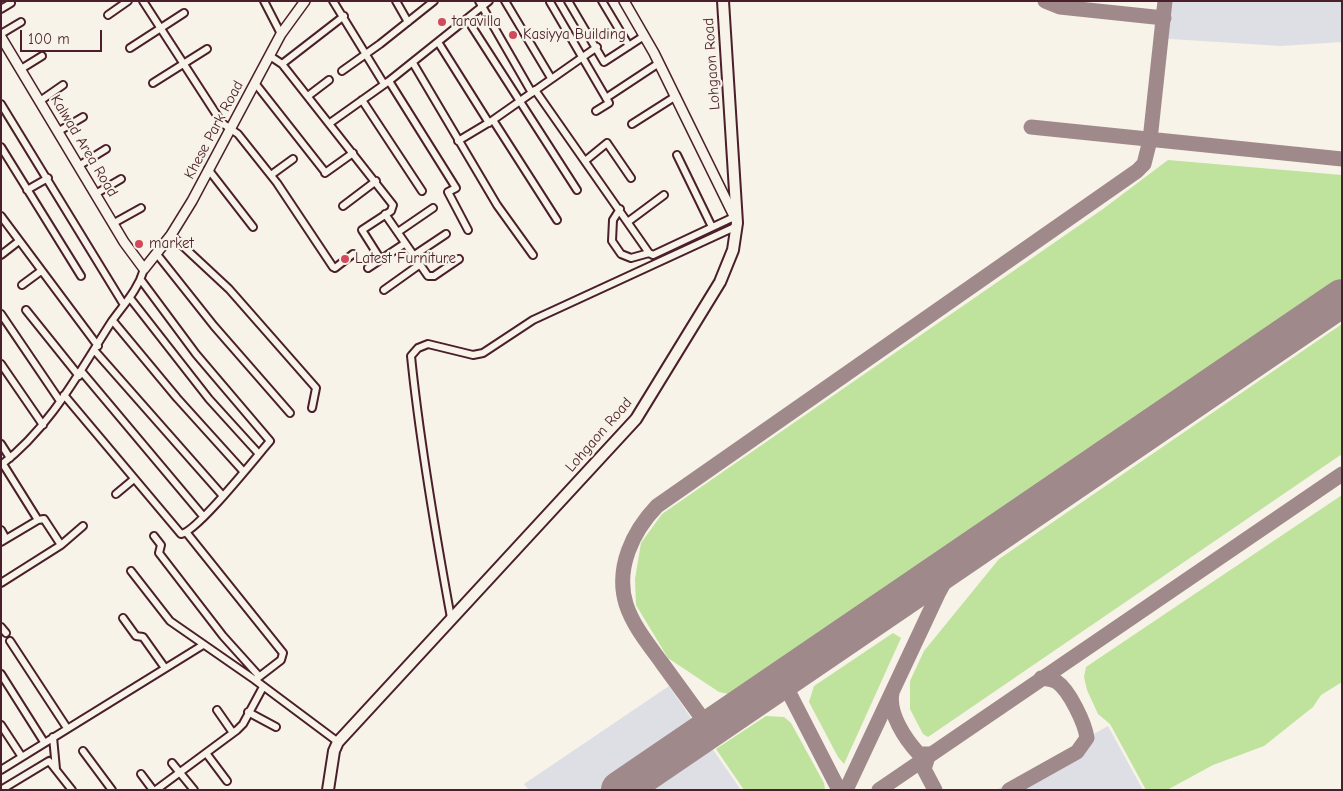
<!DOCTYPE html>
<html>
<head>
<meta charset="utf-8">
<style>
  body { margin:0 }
  #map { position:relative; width:1343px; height:791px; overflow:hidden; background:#f7f3e8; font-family:"Comic Neue",sans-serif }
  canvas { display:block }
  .frame { position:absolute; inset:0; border:2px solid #4a1f2b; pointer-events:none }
  .scale { position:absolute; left:20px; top:30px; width:82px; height:22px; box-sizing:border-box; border:2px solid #4a1f2b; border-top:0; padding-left:6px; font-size:15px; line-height:18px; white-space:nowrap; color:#4a1f2b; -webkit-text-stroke:4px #f7f3e8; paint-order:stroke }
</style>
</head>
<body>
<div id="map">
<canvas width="1343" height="791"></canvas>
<div class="frame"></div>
<div class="scale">100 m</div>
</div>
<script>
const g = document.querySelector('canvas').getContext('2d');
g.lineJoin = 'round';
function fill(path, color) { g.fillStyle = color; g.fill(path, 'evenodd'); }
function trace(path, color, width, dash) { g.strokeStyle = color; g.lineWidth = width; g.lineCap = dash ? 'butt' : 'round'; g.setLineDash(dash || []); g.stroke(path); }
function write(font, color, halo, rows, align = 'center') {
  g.font = font + ' "Comic Neue",sans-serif'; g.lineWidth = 4.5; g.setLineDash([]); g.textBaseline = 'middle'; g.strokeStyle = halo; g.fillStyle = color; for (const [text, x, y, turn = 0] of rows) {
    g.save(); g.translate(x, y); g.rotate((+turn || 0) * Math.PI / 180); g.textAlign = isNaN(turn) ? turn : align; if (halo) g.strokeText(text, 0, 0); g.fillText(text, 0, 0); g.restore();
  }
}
fill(new Path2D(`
  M1159 1H1342V42L1281 46 1155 38Z
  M669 686 741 790H529L524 784Z
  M1108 726 1143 790H996Z`), '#dddfe5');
fill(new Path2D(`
  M1168 160 1342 175V278L733 695 719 692 668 658 636 605 635 579 641 543 662 514 1103 209Z
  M1342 324V454L928 737 923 734 910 709V681L924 651 999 559Z
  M1342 495V682L1321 695 1313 707 1264 746 1213 765 1167 790H1146L1110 724 1098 714 1087 690 1084 677 1086 667Z
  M893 633 901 638 844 764 838 757 809 702 814 686Z
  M766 716 784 717 791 723 824 783 825 790H744L716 749Z`), '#bfe29c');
trace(new Path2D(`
  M1045 1 1060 7 1164 18
  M1031 127 1342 159
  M917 588 927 587 938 594
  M782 679 839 790
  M892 693C888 713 905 739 919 754H929L924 769 935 790
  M710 729C694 707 678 685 662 663 649 645 633 626 626 604 615 568 633 531 657 506L1137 171 1144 164 1150 140 1165 1
  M846 790 938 594 956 561
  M879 790 1342 474
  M1009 790 1077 752 1087 738C1085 723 1069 690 1057 682 1052 679 1047 679 1041 678`), '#a0898a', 15);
trace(new Path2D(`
  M620 790 1342 298`), '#a0898a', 38);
const street = new Path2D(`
  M143 1 222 123 238 134 277 183 333 267 335 268 353 254
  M264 1 281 34
  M333 1 384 84
  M396 1 408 22
  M479 1 532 93
  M505 1 551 78
  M568 1 604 62 644 36
  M602 1 629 46
  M550 2 609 103 596 111
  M1 9 11 3
  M108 15 128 1
  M467 19 577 190
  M1 34 21 22
  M438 42 489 123
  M130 48 184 13
  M270 56 282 64 393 205 391 211 362 230 381 260
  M413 63 497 205 533 255
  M282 64 344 16
  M21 69 42 56
  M342 71 380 44 434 1
  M389 81 456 188 448 192 468 230
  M153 83 207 49
  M255 83 325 172
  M535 90 649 253
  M308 96 329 80
  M606 98 659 63
  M362 100 422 191
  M40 101 63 85
  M1 104 124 305
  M493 120 557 220
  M330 123 389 81 489 1
  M632 124 676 96
  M59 131 83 117
  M458 141 493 120 597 47
  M1 147 81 276
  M677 155 712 227
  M585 161 607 143 631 178
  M80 165 106 149
  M208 169 253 227
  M325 173 353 153
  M271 175 293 159
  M27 190 48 178
  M97 193 121 179
  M343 206 376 181
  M620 209 613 220 612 241 621 254 631 258 649 253 653 255 734 217
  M385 214 428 276H434L459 259
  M1 216 98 346
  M629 221 664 195
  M114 223 141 208
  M398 232 433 208
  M171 235 229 289 316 388 312 408
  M156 253 214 326 290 413
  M1 255 19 241
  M413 256 446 234
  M368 268 404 244
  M22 285 41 271
  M384 290 419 265
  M130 298 209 399 259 454
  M26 310 79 376
  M1 314 60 401
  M113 321 177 398 243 471
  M95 351 223 496
  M1 364 43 425
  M82 372 203 516
  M64 395 181 534C197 532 256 457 270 441L196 354 141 280
  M1 444 10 458
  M3 464 38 520 6 539
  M1 465C50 428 79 372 112 321 124 304 138 290 144 269
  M116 494 134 479
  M38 520 44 519 61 545
  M1 530 6 539 1 542
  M186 532 283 653 281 660 255 680 338 742
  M154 536 161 545 159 553 223 636 259 676
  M131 571 170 621 255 680
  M1 583 61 545 83 526
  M123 618 136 636 143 637 165 668
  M451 618C435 531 420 444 411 356L418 348 428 344 473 355 483 353 533 320 737 226
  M1 627 6 633
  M10 641 67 728
  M1 674 44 742
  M217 710 233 733
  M248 712 276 727
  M1 725 22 757
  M53 737 56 769
  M83 751 112 790
  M206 753 227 781
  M172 763 194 790
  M1 770 203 645
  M141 774 153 790
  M1 790 49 761 72 790
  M156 790 237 730 243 724 263 687`);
const secondary = new Path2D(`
  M624 1 654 53 736 220
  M1 37 124 242 144 269 171 235 192 201 281 34 305 1`);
const primary = new Path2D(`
  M328 790 334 751 338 742 636 419 720 282 733 250 737 223 723 1`);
trace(street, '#4a1f2b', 10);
trace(secondary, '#4a1f2b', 12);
trace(primary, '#4a1f2b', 14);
trace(street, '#f7f3e8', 6);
trace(secondary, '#f7f3e8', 9);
trace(primary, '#f7f3e8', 10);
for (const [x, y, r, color] of [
  [442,22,5,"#d1495b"],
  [513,35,5,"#d1495b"],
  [139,244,5,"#d1495b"],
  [345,259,5,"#d1495b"]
]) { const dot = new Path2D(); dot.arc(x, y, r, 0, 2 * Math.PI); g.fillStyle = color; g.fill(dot); trace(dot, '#f7f3e8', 2); }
write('15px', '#4a1f2b', '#f7f3e8', [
  ["taravilla",452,22],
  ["Kasiyya Building",523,35],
  ["market",149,244],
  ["Latest Furniture",355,259]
], 'left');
write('15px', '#4a1f2b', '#f7f3e8', [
  ["Lohgaon Road",712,64,-94],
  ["Khese Park Road",214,130,-62],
  ["Kalwad Area Road",84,146,59],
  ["Lohgaon Road",599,435,-49]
]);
</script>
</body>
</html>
